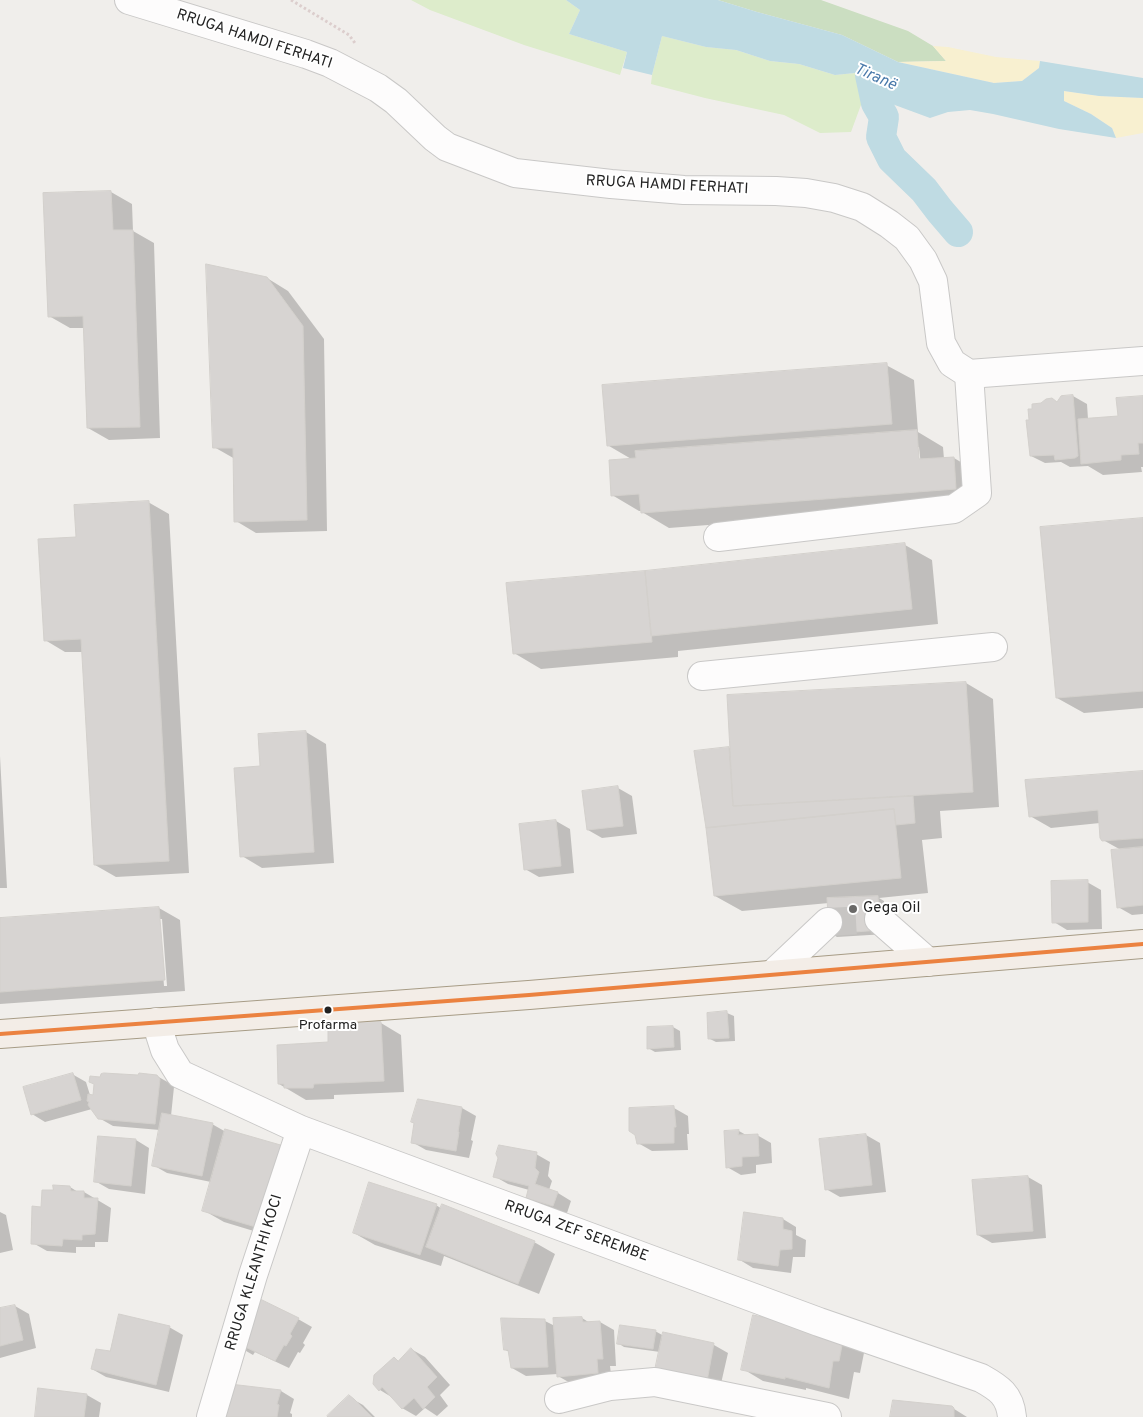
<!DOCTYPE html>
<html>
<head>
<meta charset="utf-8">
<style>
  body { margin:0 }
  canvas { display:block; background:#f0eeeb }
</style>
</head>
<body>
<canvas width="1143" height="1417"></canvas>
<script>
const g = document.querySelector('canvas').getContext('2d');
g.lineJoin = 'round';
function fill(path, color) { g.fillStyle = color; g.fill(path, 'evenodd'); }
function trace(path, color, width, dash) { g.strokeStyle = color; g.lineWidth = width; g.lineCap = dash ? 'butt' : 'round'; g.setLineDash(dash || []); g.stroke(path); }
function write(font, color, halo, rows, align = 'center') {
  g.font = font + ' Overpass,sans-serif'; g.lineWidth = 4; g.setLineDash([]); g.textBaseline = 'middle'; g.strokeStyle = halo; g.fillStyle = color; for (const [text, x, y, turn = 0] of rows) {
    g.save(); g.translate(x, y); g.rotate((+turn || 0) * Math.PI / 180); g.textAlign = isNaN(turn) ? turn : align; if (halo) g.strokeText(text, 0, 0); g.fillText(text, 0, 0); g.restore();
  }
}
fill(new Path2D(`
  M411 0H566L580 10 569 34 627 52 620 75 524 45 430 10Z
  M662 36 706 47 736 50 770 61 799 64 835 75 855 73 866 83 865 94 851 132 820 133 784 115 705 98 651 84 652 75Z`), '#ddeccb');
fill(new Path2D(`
  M718 0H821L908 31 933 46 946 61 898 62 842 35 757 12Z`), '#cbdec1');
fill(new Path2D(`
  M933 46 948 47 996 57 1040 61 1039 68 1022 81 994 83 898 62 946 61Z
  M1064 91 1099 96 1143 98V133L1116 138 1112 128 1091 114 1064 101Z`), '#f8f0d0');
fill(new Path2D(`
  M566 0H718L757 12 842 35 898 62 994 83 1022 81 1039 68 1040 61 1143 78V98L1099 96 1064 91V101L1091 114 1112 128 1116 138 1059 129 993 114 970 110 948 112 930 118 865 94 866 83 855 73 835 75 799 64 770 61 736 50 706 47 662 36 652 75 623 68 627 52 569 34 580 10Z`), '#bfdbe3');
fill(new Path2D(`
  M111 192 132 204 133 231 154 243 160 438 109 440 88 428 84 328H70L49 316 45 194Z
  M267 278 288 291 324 339 327 531 256 533 236 521 235 459 214 447Z
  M886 365 914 380 918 432 943 447 944 459 954 458 981 474 983 504 669 528 642 512V511H639L612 495 633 460 609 446ZM917 447H919L921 466H918Z
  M1073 396 1087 404 1088 419 1120 417 1143 397V467H1141L1142 472 1103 475 1088 466 1070 467 1061 462 1045 463 1031 456 1058 403Z
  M148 502 169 514 189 873 116 877 95 865 83 652H65L45 640 77 538Z
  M1143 519V708L1084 713 1057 698Z
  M905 545 932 560 938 624 678 651V657L541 669 514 653 646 572Z
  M966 683 993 699 999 807 940 811 942 838 922 840 928 893 879 898 884 901 886 934 837 937 830 933 829 903 742 911 715 896 707 828 695 752 730 748Z
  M306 732 326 744 334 863 262 868 242 856 261 767Z
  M0 756 7 888H0Z
  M1143 772V914L1132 915 1118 907 1121 850 1103 840 1100 823 1051 828 1030 816Z
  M618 788 632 796 637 834 602 838 588 830Z
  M556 821 570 829 574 873 539 877 525 869Z
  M1087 882 1101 890 1102 929 1067 930 1054 922Z
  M159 908 180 920 185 991 0 1004V920ZM159 919H162L167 986H164Z
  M727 1013 734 1016 735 1041 716 1042 710 1039 708 1015Z
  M381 1023 401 1035 404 1092 334 1095V1099L306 1100 279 1084 330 1043Z
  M673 1027 680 1031 681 1050 655 1052 648 1048Z
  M72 1074 86 1082 90 1095 94 1096 157 1076 171 1084 174 1087 171 1116 212 1124 226 1132 304 1159 280 1239 224 1222 203 1210 211 1182 167 1173 153 1165 160 1130 113 1126 99 1118 92 1109 45 1122 32 1114Z
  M462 1108 476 1116 471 1140 473 1141 469 1158 426 1150 412 1142Z
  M674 1108 688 1116 689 1134H687L688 1150 652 1151 638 1143 637 1135Z
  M739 1131 746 1135H757L771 1143 772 1163 756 1165V1173L741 1175 727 1167Z
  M866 1135 880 1143 886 1192 840 1197 826 1189Z
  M136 1140 149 1148 145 1194 109 1189 95 1181Z
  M536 1154 550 1162 548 1176 552 1181 549 1190 558 1193 571 1201 567 1213 541 1205 527 1197 529 1190 508 1184 494 1176 499 1158Z
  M1028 1177 1042 1185 1046 1238 992 1243 978 1235Z
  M70 1187 78 1192H84L111 1208 108 1242H95V1247H76V1253L47 1251 33 1243 43 1208 54 1192Z
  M436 1205 442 1209 534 1242 555 1254 539 1294 444 1256 441 1266 375 1245 354 1233Z
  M0 1212 6 1215 13 1250 0 1253Z
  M783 1219 796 1227V1235L806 1240 805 1257H793L791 1273 753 1268 740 1260Z
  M15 1306 29 1314 36 1348 0 1358V1310Z
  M754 1317 843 1341 864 1353 860 1373 854 1372 849 1399 806 1388V1390L763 1381 743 1369Z
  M582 1318 590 1323 600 1322 614 1330 616 1366H610L612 1381 572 1384 558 1376V1374L526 1376 512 1368 510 1352 505 1350 545 1321 555 1326Z
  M298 1319 312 1327 303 1343 305 1345 300 1353 298 1352 289 1368 255 1352 253 1355 234 1344Z
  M169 1327 183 1335 169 1392 106 1377 92 1369 111 1353Z
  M655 1331 664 1336V1334L714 1345 728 1353 720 1388 660 1352 624 1347 618 1343Z
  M411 1349 425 1357 450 1385 440 1395 448 1406 437 1416 425 1408 416 1416 402 1408 393 1398 380 1390 374 1384 394 1359 400 1362Z
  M281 1391 294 1399 290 1413 292 1414V1417H225Z
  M87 1395 101 1403 99 1417H36Z
  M349 1397 363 1405 375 1417H330Z
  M951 1407 967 1417H891Z`), '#0003');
trace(new Path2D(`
  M870 75 876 103 884 117 881 137 892 159 924 190 940 211 958 232`), '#bfdbe3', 30);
const building = new Path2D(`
  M111 191 113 230H133L140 427 87 428 83 316 48 317 43 193Z
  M206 264 267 277 303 326 307 520 234 522 233 448H213Z
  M887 363 892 424 607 446 602 385Z
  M1073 395 1078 456 1075 458 1055 460 1054 455 1030 456 1026 420H1029L1028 409H1032V404L1041 403 1046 399 1052 398 1057 402 1061 396Z
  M1143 396V443H1138L1139 454 1121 455V460L1081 464 1078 419 1118 416 1116 398Z
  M917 430 919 459 954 457 956 489 641 513 639 494 611 496 609 460 636 458 635 451Z
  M149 501 169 861 94 865 81 639 44 641 38 539 76 537 74 505Z
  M1143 518V691L1056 698 1040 527Z
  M905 543 912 609 651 636 645 571Z
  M645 571 652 642 513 654 506 583Z
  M966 682 973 792 733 806 727 695Z
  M306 731 314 852 240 857 234 768 260 766 258 734Z
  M729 747 733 806 913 796 915 823 896 825 894 809 706 828 694 751Z
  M1143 771V838L1102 841 1100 838 1098 810 1029 817 1025 780Z
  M618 786 623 826 587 830 582 791Z
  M894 809 901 878 714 896 706 828Z
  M556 820 561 866 524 870 519 824Z
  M1143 847V905L1117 908 1111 850Z
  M1088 880V922L1052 923 1051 881Z
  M878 896 880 930 829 934 827 898Z
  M159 907 165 980 0 992V918Z
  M727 1011 729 1038 708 1039 707 1013Z
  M381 1022 384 1081 314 1084 313 1088H284V1084H278L277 1045 328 1042V1023Z
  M673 1026 674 1047 647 1049V1027Z
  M73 1073 81 1100 31 1115 23 1087Z
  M104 1073 138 1075 139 1073 157 1075 160 1079 155 1124 98 1119 88 1105 89 1102 87 1101 88 1094 93 1095 94 1084 89 1082 90 1076 100 1077 101 1074Z
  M418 1099 462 1107 458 1132H459L456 1151 411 1143 414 1123 411 1122Z
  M674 1106 676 1127H674V1143L637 1144 635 1135 629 1131V1108Z
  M162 1113 213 1123 202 1176 152 1166Z
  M225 1129 284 1146 259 1228 202 1211Z
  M739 1130 738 1135 758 1134 759 1156 742 1157V1166L726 1168 724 1131Z
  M866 1134 872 1185 825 1190 819 1139Z
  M98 1136 136 1139 131 1186 94 1182Z
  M499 1145 537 1152 535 1168 539 1172 535 1184 558 1192 553 1206 526 1198 529 1186 493 1177 498 1158 496 1154Z
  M1028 1176 1033 1231 977 1235 972 1180Z
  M369 1182 437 1204 420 1255 353 1233Z
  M53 1185 70 1186 71 1191H84V1198H98L95 1234 82 1235V1240L63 1239 62 1246 31 1244 32 1206 41 1207 42 1190H53Z
  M442 1204 535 1241 518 1284 426 1247Z
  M744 1212 783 1218V1229L792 1231V1249L780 1250 778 1266 738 1260Z
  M258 1298 299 1318 290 1334 292 1336 286 1346 284 1345 275 1361 241 1345Z
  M15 1305 23 1340 0 1346V1308Z
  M119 1314 170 1326 156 1385 91 1369 96 1349 110 1351Z
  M753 1315 796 1324 795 1328 843 1340 839 1361H833L829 1388 785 1377V1379L741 1370Z
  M582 1317 583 1322 600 1321 603 1359H597L598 1373 557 1377 553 1318Z
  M501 1318 545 1319 548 1367 511 1368 508 1350H504Z
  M620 1325 656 1330 653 1349 617 1344Z
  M663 1332 714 1343 707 1381 655 1370Z
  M411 1348 437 1377 427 1387 435 1397 423 1409 414 1398 402 1409 382 1387 379 1391 373 1384 374 1375 394 1357 398 1361Z
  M230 1384 281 1390 277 1404 279 1405 277 1417H224Z
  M38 1388 87 1394 84 1417H35Z
  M349 1395 354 1399 372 1417H328L327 1416Z
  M893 1400 952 1406 954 1408V1417H890Z`);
fill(building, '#d7d4d2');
trace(building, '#d3d0cc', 1);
trace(new Path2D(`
  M828 922 879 919`), '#c7c5c3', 28, [28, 14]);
const minor = new Path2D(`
  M129 0 306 54 330 63 378 88 396 101 435 138 447 147 515 173 611 184 684 190 776 191 806 193 834 198 862 207 889 224 907 238 923 260 933 281 941 343 952 363 969 374 1143 361
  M718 537 954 509 977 493 969 374
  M702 676 993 647
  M879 919 928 962
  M773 974 828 922
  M156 1022 165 1050 180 1074 301 1130 819 1322 981 1378C999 1388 1010 1395 1012 1417
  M559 1399 610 1386 655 1382 827 1417
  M211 1417 253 1275 301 1130`);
const major = new Path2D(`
  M0 1034 529 995 1143 944`);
trace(minor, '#c9c8c7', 30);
trace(major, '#a79c86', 30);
trace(new Path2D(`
  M291 0 349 35 355 43`), '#dccecd', 3, [2.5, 2.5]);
trace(minor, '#fdfcfc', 28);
trace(major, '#f3ede7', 28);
trace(new Path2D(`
  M0 1034 529 995 1143 944`), '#eb8240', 4);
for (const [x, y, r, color] of [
  [853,909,5,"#6a6968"],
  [328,1010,4.5,"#222"]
]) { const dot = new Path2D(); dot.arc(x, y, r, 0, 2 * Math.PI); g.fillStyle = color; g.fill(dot); trace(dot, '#fff', 2); }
write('14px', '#222', '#fff', [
  ["Profarma",328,1026]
]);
write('15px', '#222', '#fff', [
  ["RRUGA HAMDI FERHATI",254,40,18],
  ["RRUGA HAMDI FERHATI",667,186,3],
  ["RRUGA ZEF SEREMBE",576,1232,20],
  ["RRUGA KLEANTHI KOCI",255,1273,-73]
]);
write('15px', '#222', '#fff', [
  ["Gega Oil",863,909]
], 'left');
write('italic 16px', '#4a7aab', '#fff', [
  ["Tiranë",875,78,24]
]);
</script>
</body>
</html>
